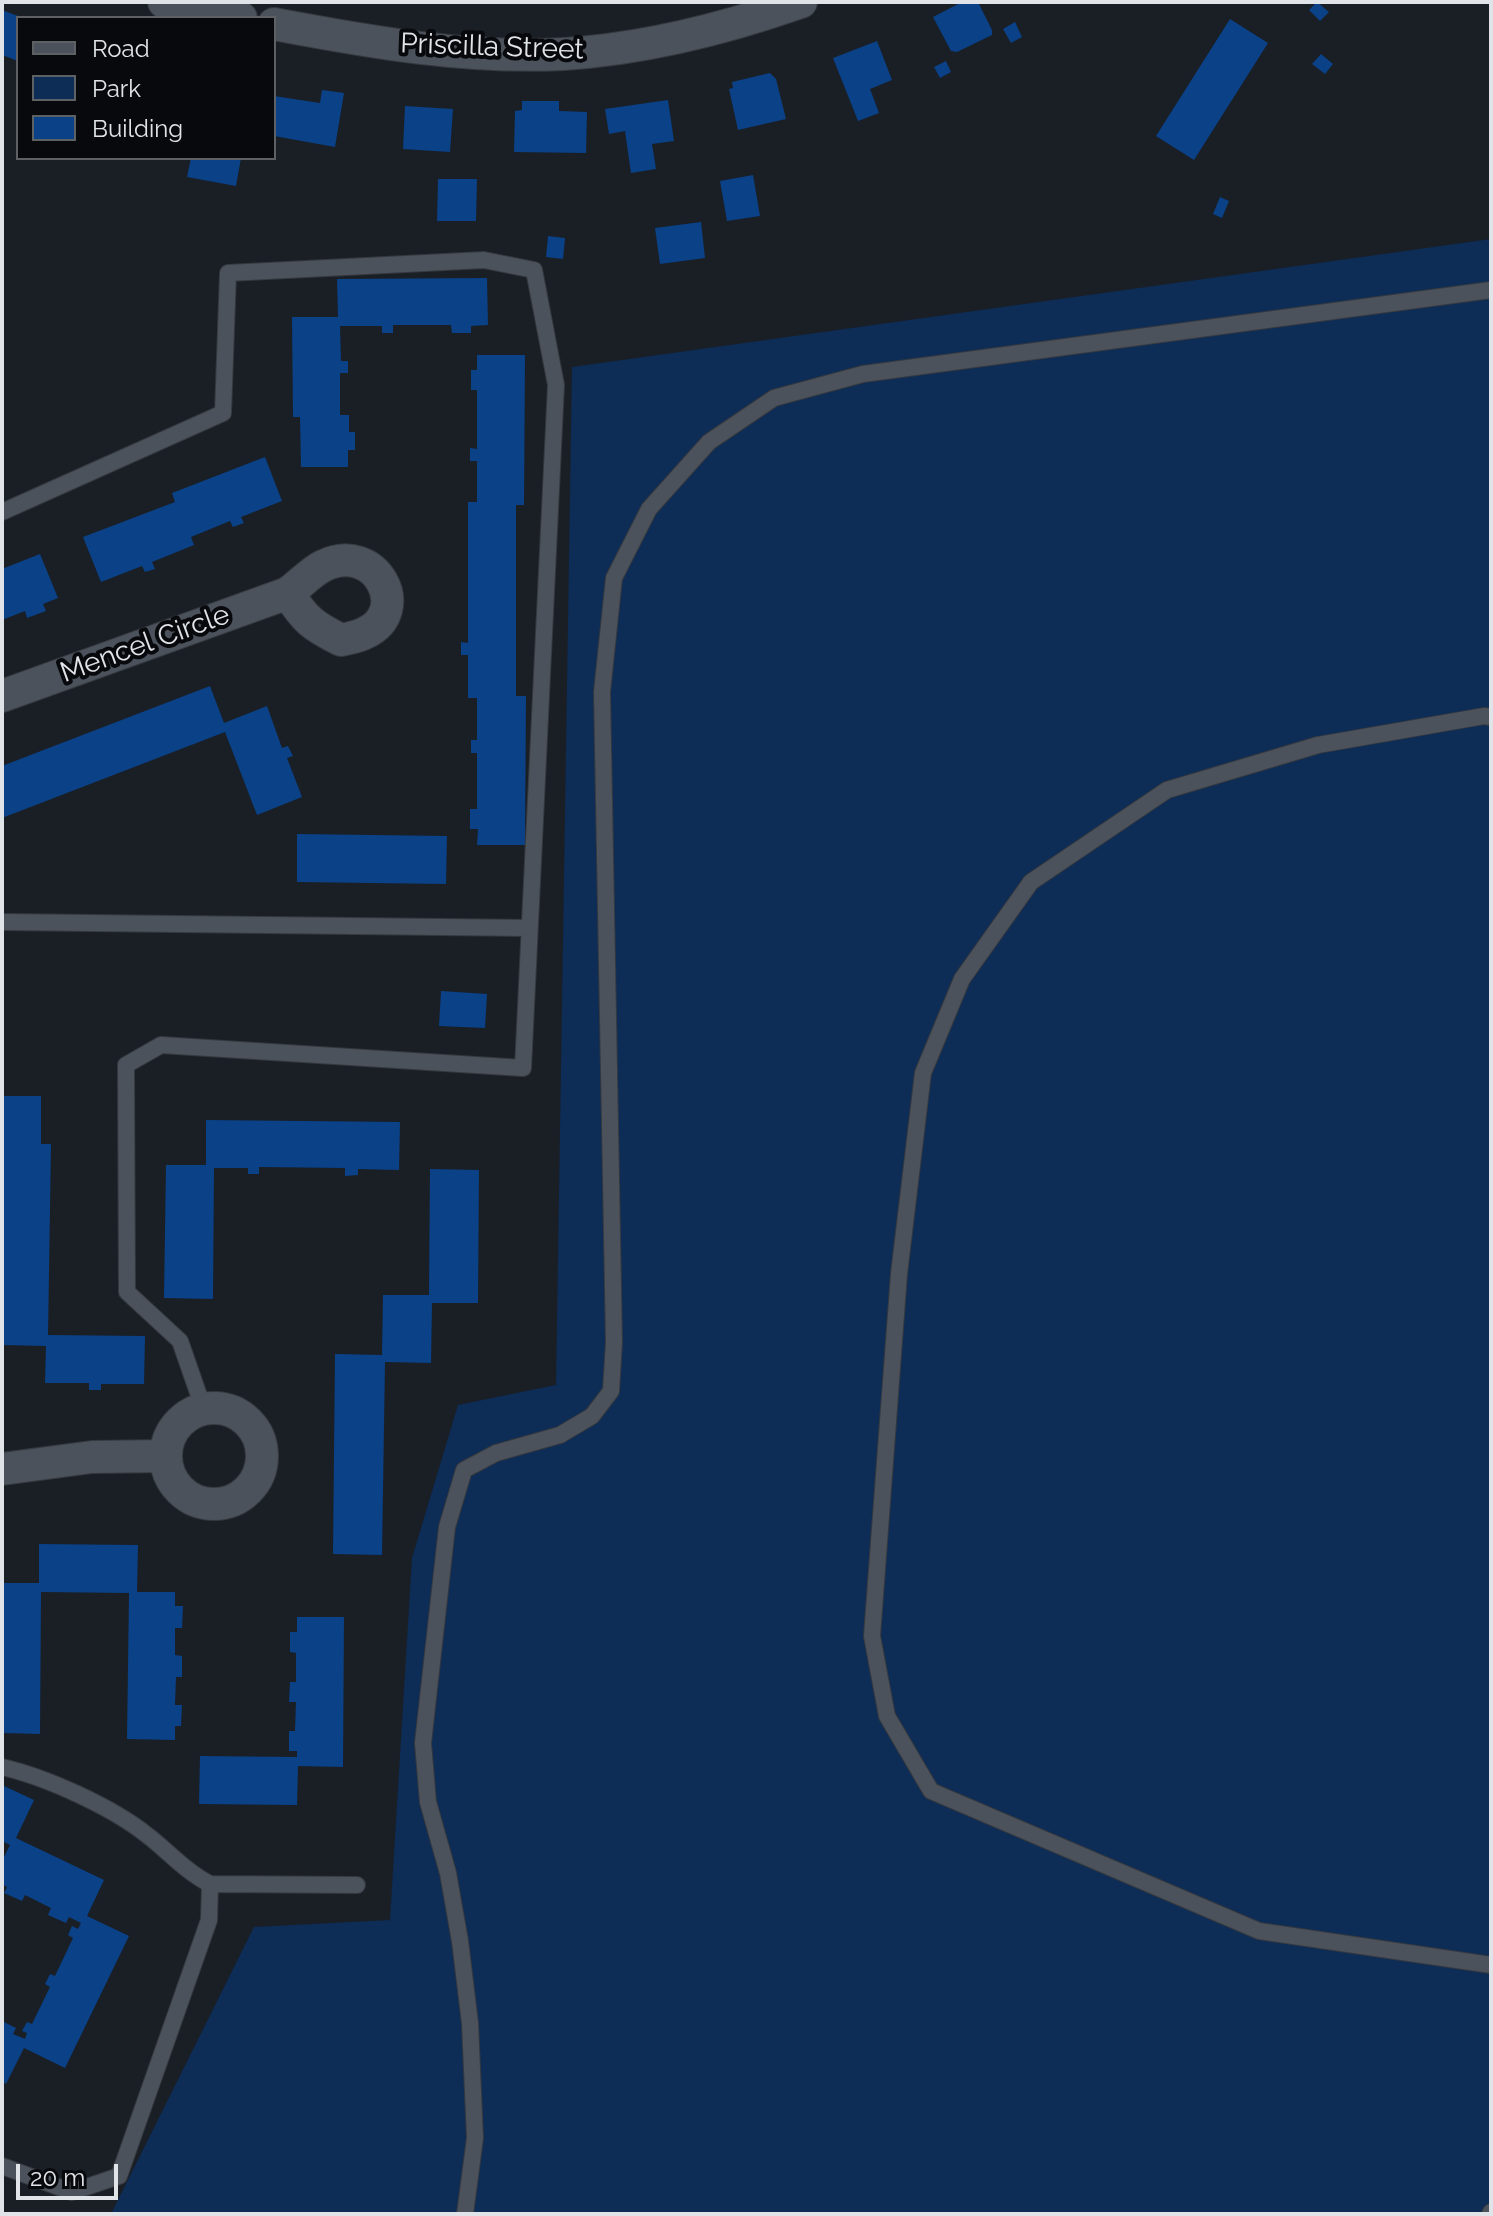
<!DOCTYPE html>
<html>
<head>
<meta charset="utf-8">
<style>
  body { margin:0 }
  #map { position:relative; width:1493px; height:2216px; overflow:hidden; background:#1a1f26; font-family:Raleway,sans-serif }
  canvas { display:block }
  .frame { position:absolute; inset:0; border:4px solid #e0e4e9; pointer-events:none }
  .legend { position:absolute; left:16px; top:16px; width:260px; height:144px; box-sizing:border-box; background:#07090c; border:2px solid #5e6164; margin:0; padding:10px 14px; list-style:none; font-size:24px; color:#e0e4e9 }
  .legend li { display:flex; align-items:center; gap:16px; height:40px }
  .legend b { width:40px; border:2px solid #5e6164 }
  .scale { position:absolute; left:16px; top:2164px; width:102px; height:36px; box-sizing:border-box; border:4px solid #e0e4e9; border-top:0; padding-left:10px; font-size:24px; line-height:28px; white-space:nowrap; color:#e0e4e9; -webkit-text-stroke:6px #07090c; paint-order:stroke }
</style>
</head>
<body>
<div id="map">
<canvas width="1493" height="2216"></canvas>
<div class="frame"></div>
<ul class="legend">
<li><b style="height:10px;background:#4c525b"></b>Road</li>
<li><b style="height:22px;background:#0d2c56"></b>Park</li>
<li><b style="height:22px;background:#0a4187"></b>Building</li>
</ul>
<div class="scale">20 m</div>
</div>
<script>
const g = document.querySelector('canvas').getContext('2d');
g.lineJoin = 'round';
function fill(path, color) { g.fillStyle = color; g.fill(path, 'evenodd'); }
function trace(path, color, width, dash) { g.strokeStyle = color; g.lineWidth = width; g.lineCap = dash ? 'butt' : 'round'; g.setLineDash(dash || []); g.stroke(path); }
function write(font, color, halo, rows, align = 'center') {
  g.font = font + ' Raleway,sans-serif'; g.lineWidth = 8; g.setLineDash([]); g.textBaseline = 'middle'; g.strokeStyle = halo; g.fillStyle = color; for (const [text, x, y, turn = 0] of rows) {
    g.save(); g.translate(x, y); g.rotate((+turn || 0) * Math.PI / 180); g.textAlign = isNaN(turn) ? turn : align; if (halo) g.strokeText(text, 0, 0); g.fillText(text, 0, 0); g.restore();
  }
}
fill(new Path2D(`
  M1491 239V2214H111L254 1927 390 1920 412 1558 458 1405 556 1385 572 367Z`), '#0d2c56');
fill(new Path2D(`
  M962 2H978L992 30V35L957 52 951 51 933 17Z
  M1317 2 1329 12 1320 21 1309 10Z
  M2 10 18 16V61L2 55Z
  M1230 19 1268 43 1194 160 1156 136Z
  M1015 22 1022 37 1011 43 1003 29Z
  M877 41 892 80 870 89 879 113 858 121 833 58Z
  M1321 54 1333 64 1325 74 1312 64Z
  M946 61 951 72 940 78 934 67Z
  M770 73 776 79 786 119 738 130 729 89 733 88 732 82Z
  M322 90 344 93 335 147 274 136V96L320 103Z
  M668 100 674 141 652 144 656 169 631 173 625 131 609 134 605 109Z
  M522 101H559V111L587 112 586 153 514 152 515 111 522 110Z
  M405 106 453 109 450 152 403 149Z
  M191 158H241L236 186 187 177Z
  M753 175 760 216 727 221 720 181Z
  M438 179H477L476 221H437Z
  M1220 197 1229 201 1222 218 1213 214Z
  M701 222 705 258 660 264 655 228Z
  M548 236 565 238 563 259 546 257Z
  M487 278 488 325 471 326V333H452L451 325H393V333H382V326H340L341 361H348V373H340V415H349V432H355V450H348V467H301L300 417H293L292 317H338L337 279Z
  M477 355H525L524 505H516V696H526L525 845H477L478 829H470V809H477V753H471V740H477V698H468V655H461V642L468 643V502H477V461H470V448L477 449V390H471V370H477Z
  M265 457 282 501 241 517 244 523 233 527 230 521 191 537 194 545 152 562 155 569 145 572 142 566 101 582 83 537 175 502 172 493Z
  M40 554 58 598 43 604 46 611 27 618 25 611 2 620V569Z
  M210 686 224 723 267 706 282 748 288 746 293 756 287 758 302 797 257 815 225 732 2 818V766Z
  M297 834 447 836 446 884 297 882Z
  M441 991 487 994 485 1028 439 1026Z
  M2 1096H41V1144H51L48 1335 145 1336 144 1384H101V1390H89V1383H45L46 1346 2 1345Z
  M206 1120 400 1122 399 1170 358 1169V1175L345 1176V1168L259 1167V1174H248V1168H214L213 1299 164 1298 166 1165H206Z
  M430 1169 479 1170 478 1303H432L431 1363 385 1362 382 1555 333 1554 335 1354 382 1355 383 1295H429Z
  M39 1544 138 1545 137 1592H175V1606H183L182 1628H175V1655L182 1656V1677H176L175 1705H182L181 1726H175V1740L127 1739 129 1593 41 1592 40 1734 2 1733V1583H39Z
  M297 1617H344L343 1767 298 1766 297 1805 199 1804 200 1756 297 1757V1751H289V1731H295L296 1702H289L290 1682H296V1653L290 1652V1632H297Z
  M2 1785 34 1800 16 1838 104 1880 87 1916 129 1936 65 2068 24 2048 6 2084 2 2081V2021L16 2028 13 2034 25 2039 27 2033 22 2031 27 2022 32 2024 50 1987 45 1984 50 1974 55 1976 73 1938 68 1935 72 1926 78 1929 81 1923 69 1917 66 1923 48 1915 51 1908 25 1895 22 1901 4 1893 7 1887 2 1884V1861L10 1845 2 1841Z`), '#0a4187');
const lane = new Path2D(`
  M2 512 223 413 228 273 484 260 534 270 556 385 523 1068 161 1045 126 1065 127 1292 180 1341 204 1410
  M1491 717 1484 716 1318 745 1167 790 1031 882 962 979 923 1073 899 1274 872 1636 887 1716 931 1791 1259 1931 1491 1965
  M2 922 529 928
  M2 1767C46 1777 112 1807 147 1835 168 1851 186 1872 210 1884L357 1885
  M2 2166 72 2192 119 2176 209 1920 210 1884
  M465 2214 475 2138 470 2023 460 1941 448 1873 428 1802 423 1743 447 1527 464 1470 496 1453 560 1435 592 1416 611 1391 614 1342 602 692 614 578 649 509 709 442 774 398 863 374 1491 290
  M1490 2214 1491 2212`);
const street = new Path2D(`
  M164 2 241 18
  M274 24C369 42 466 59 564 54 645 49 724 29 801 2
  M2 696 288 593C299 585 311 572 323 566 376 540 413 611 365 633 358 637 349 638 341 640 313 626 305 620 288 593
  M166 1456a48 48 0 1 1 96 0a48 48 0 1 1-96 0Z
  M2 1469 92 1457 165 1456`);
trace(lane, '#35393f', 18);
trace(street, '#35393f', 34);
trace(lane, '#4c525b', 16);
trace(street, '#4c525b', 32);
write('28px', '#e0e4e9', '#07090c', [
  ["Priscilla Street",492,47,2],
  ["Mencel Circle",145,644,-20]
]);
</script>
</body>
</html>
